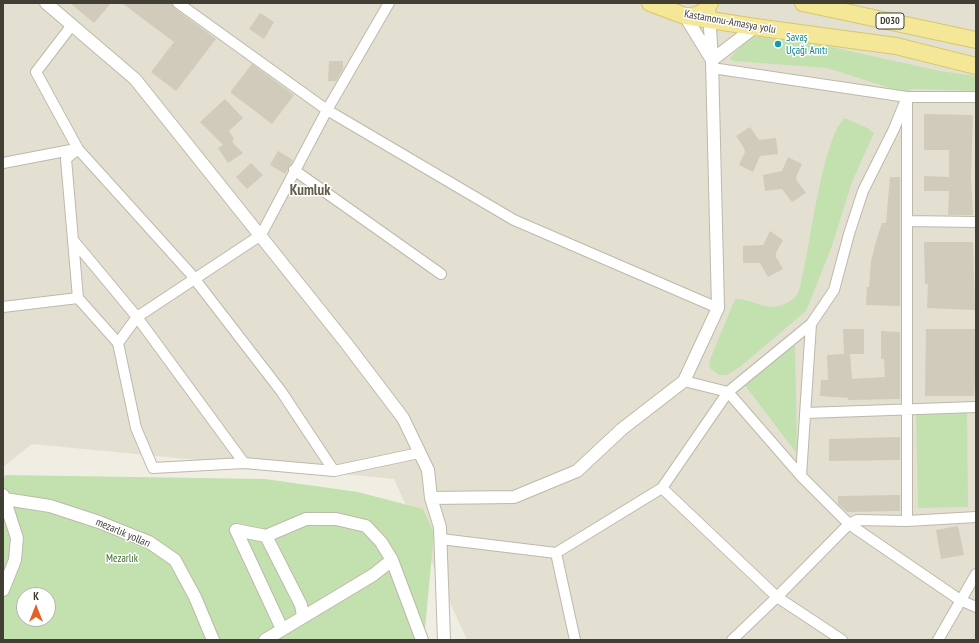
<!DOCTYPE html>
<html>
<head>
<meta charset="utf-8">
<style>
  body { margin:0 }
  #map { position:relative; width:979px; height:643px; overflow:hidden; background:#f0eee3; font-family:"PT Sans Narrow",sans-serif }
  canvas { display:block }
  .frame { position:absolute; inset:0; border:4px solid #413e34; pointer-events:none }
  .north { position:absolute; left:16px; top:587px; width:40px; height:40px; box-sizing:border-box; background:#fff; border:1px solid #b3b2ae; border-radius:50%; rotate:0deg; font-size:11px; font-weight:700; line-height:16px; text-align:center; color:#413e34 }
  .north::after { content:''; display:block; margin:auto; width:14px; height:18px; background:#e56025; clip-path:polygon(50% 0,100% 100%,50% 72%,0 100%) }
</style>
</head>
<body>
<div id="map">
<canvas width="979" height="643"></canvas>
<div class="frame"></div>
<div class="north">K</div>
</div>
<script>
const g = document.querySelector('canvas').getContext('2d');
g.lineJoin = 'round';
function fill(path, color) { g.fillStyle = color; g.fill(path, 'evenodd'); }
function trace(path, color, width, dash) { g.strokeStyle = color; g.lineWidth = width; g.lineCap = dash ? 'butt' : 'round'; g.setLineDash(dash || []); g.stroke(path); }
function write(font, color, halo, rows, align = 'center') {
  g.font = font + ' "PT Sans Narrow",sans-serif'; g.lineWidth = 3; g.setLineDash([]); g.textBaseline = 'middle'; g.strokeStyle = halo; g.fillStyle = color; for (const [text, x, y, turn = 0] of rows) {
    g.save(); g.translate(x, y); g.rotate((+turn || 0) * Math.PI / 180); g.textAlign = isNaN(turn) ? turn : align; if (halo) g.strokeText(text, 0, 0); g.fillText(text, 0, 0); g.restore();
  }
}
fill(new Path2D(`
  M3 3H976V640H467L394 479 32 444 3 467Z`), '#e3e0d2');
fill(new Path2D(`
  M750 36 827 46 940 71 976 76V91L915 89 903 92 827 68 733 61 730 58Z
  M845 118 867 128 874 133 852 182 832 246 806 311 741 366 727 375H719L710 368 709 362 735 299C750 298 764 310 779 306 785 304 794 300 797 295 801 288 802 276 804 268 811 238 824 134 845 118Z
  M795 345 797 454 744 384Z
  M967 411 968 507 918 508 916 412Z
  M6 475 265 479 358 492 423 509 434 533 424 640H3V478ZM24 595H48V619H24Z`), '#c3e1af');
fill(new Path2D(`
  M70 3H111L94 23Z
  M122 3H172L174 8 216 39 176 91 151 72 174 42Z
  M260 13 274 22 264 39 249 29Z
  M329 61H343V69L336 81H328Z
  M252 64 294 95 272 124 231 93V91Z
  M225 99 243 118 229 131 234 139 232 142 243 153 228 163 218 148 223 145 200 122Z
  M924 114 973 115 971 177 973 215H948L949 191H924V176L949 177V150H924Z
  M750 127 759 140 776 138 778 154 760 156 753 172 739 165 745 152 744 148 736 136Z
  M278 151 293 160 285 174 270 165Z
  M788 157 802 164 796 177 797 181 806 193 792 202 782 189 765 191 763 175 782 171Z
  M251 163 263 175 247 189 236 177Z
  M890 177H900V306L866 305 867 287H869L871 261 877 238 882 223H886Z
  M770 231 783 240 776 253V257L783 269 768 277 760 263H743V246L763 245Z
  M924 242H973L975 310 927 308 928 284H925Z
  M843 329H864V354H850L852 379 885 377 884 359H881V331L900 332V399L848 400V398L820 396 821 380H828L827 355 844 354Z
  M926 329H975L976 365 974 396H925Z
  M900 437V460L829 461V439Z
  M900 495V511L847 512 838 504V496Z
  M958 526 964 555 941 559 936 530Z`), '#d0cbba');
const minor = new Path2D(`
  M178 3 327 110 514 220 718 308
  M72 25 36 72 78 149 190 273 281 391 334 471
  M712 68 907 97 894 129 863 191 849 234 834 290 811 324
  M78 149 66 159 78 298 118 343 136 428 153 468 244 463
  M3 163 76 149
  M294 170 441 274
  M907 221 976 222
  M73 240 137 317 244 463 334 471 419 453
  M3 307 78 298
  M118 343 137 317 261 235 327 110 389 3
  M805 413 976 407
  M801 476 811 324 728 392 801 476 849 524 960 600 976 607
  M662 488 728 392 684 381
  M907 521V97H976
  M441 539 556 553 575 640
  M556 553 662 488 777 597 849 524 857 520 907 521 976 517
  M732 640 777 597 842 640
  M938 640 976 574`);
const tertiary = new Path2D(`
  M46 3 135 79 346 343 403 418 428 470 431 498 514 497 577 471 622 429 684 381 718 308 712 60 709 12
  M685 16 712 60 755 27
  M3 495 17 538 15 560 3 590
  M431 498 440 527 444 640
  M5 499 50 506 99 522 149 542 175 560 195 597 213 640
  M266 536 236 530 282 629
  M303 616 301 605 266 536 306 519H336L366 526 381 542 392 560 422 640
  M265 640 373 575 392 560`);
const primary = new Path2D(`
  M650 3 685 16 755 27 896 46 976 66
  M803 3 976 40
  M689 16C699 16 706 12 710 3`);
trace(minor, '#bdb9aa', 12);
trace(tertiary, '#bdb9aa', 14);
trace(primary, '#d7c76a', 18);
trace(minor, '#fff', 10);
trace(tertiary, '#fff', 12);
trace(primary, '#f4e898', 16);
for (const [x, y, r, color] of [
  [778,44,4,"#0f9aa8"]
]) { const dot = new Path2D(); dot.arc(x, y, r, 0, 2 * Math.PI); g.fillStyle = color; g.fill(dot); trace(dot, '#fff', 1.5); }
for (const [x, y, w] of [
  [890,21,28]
]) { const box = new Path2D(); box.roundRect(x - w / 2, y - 8, w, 16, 3); g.fillStyle = '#fff'; g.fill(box); trace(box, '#413e34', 1); }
write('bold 10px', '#413e34', null, [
  ["D030",890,21]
]);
write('11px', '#413e34', '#fff', [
  ["Kastamonu-Amasya yolu",730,22,10],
  ["mezarlık yolları",123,533,23]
]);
write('11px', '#0d838f', '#fff', [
  ["Savaş",786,38],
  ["Uçağı Anıtı",786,51]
], 'left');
write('11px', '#3c6c2e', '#fff', [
  ["Mezarlık",122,559]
]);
write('bold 15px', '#635d4c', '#fff', [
  ["Kumluk",310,191]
]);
</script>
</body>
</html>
